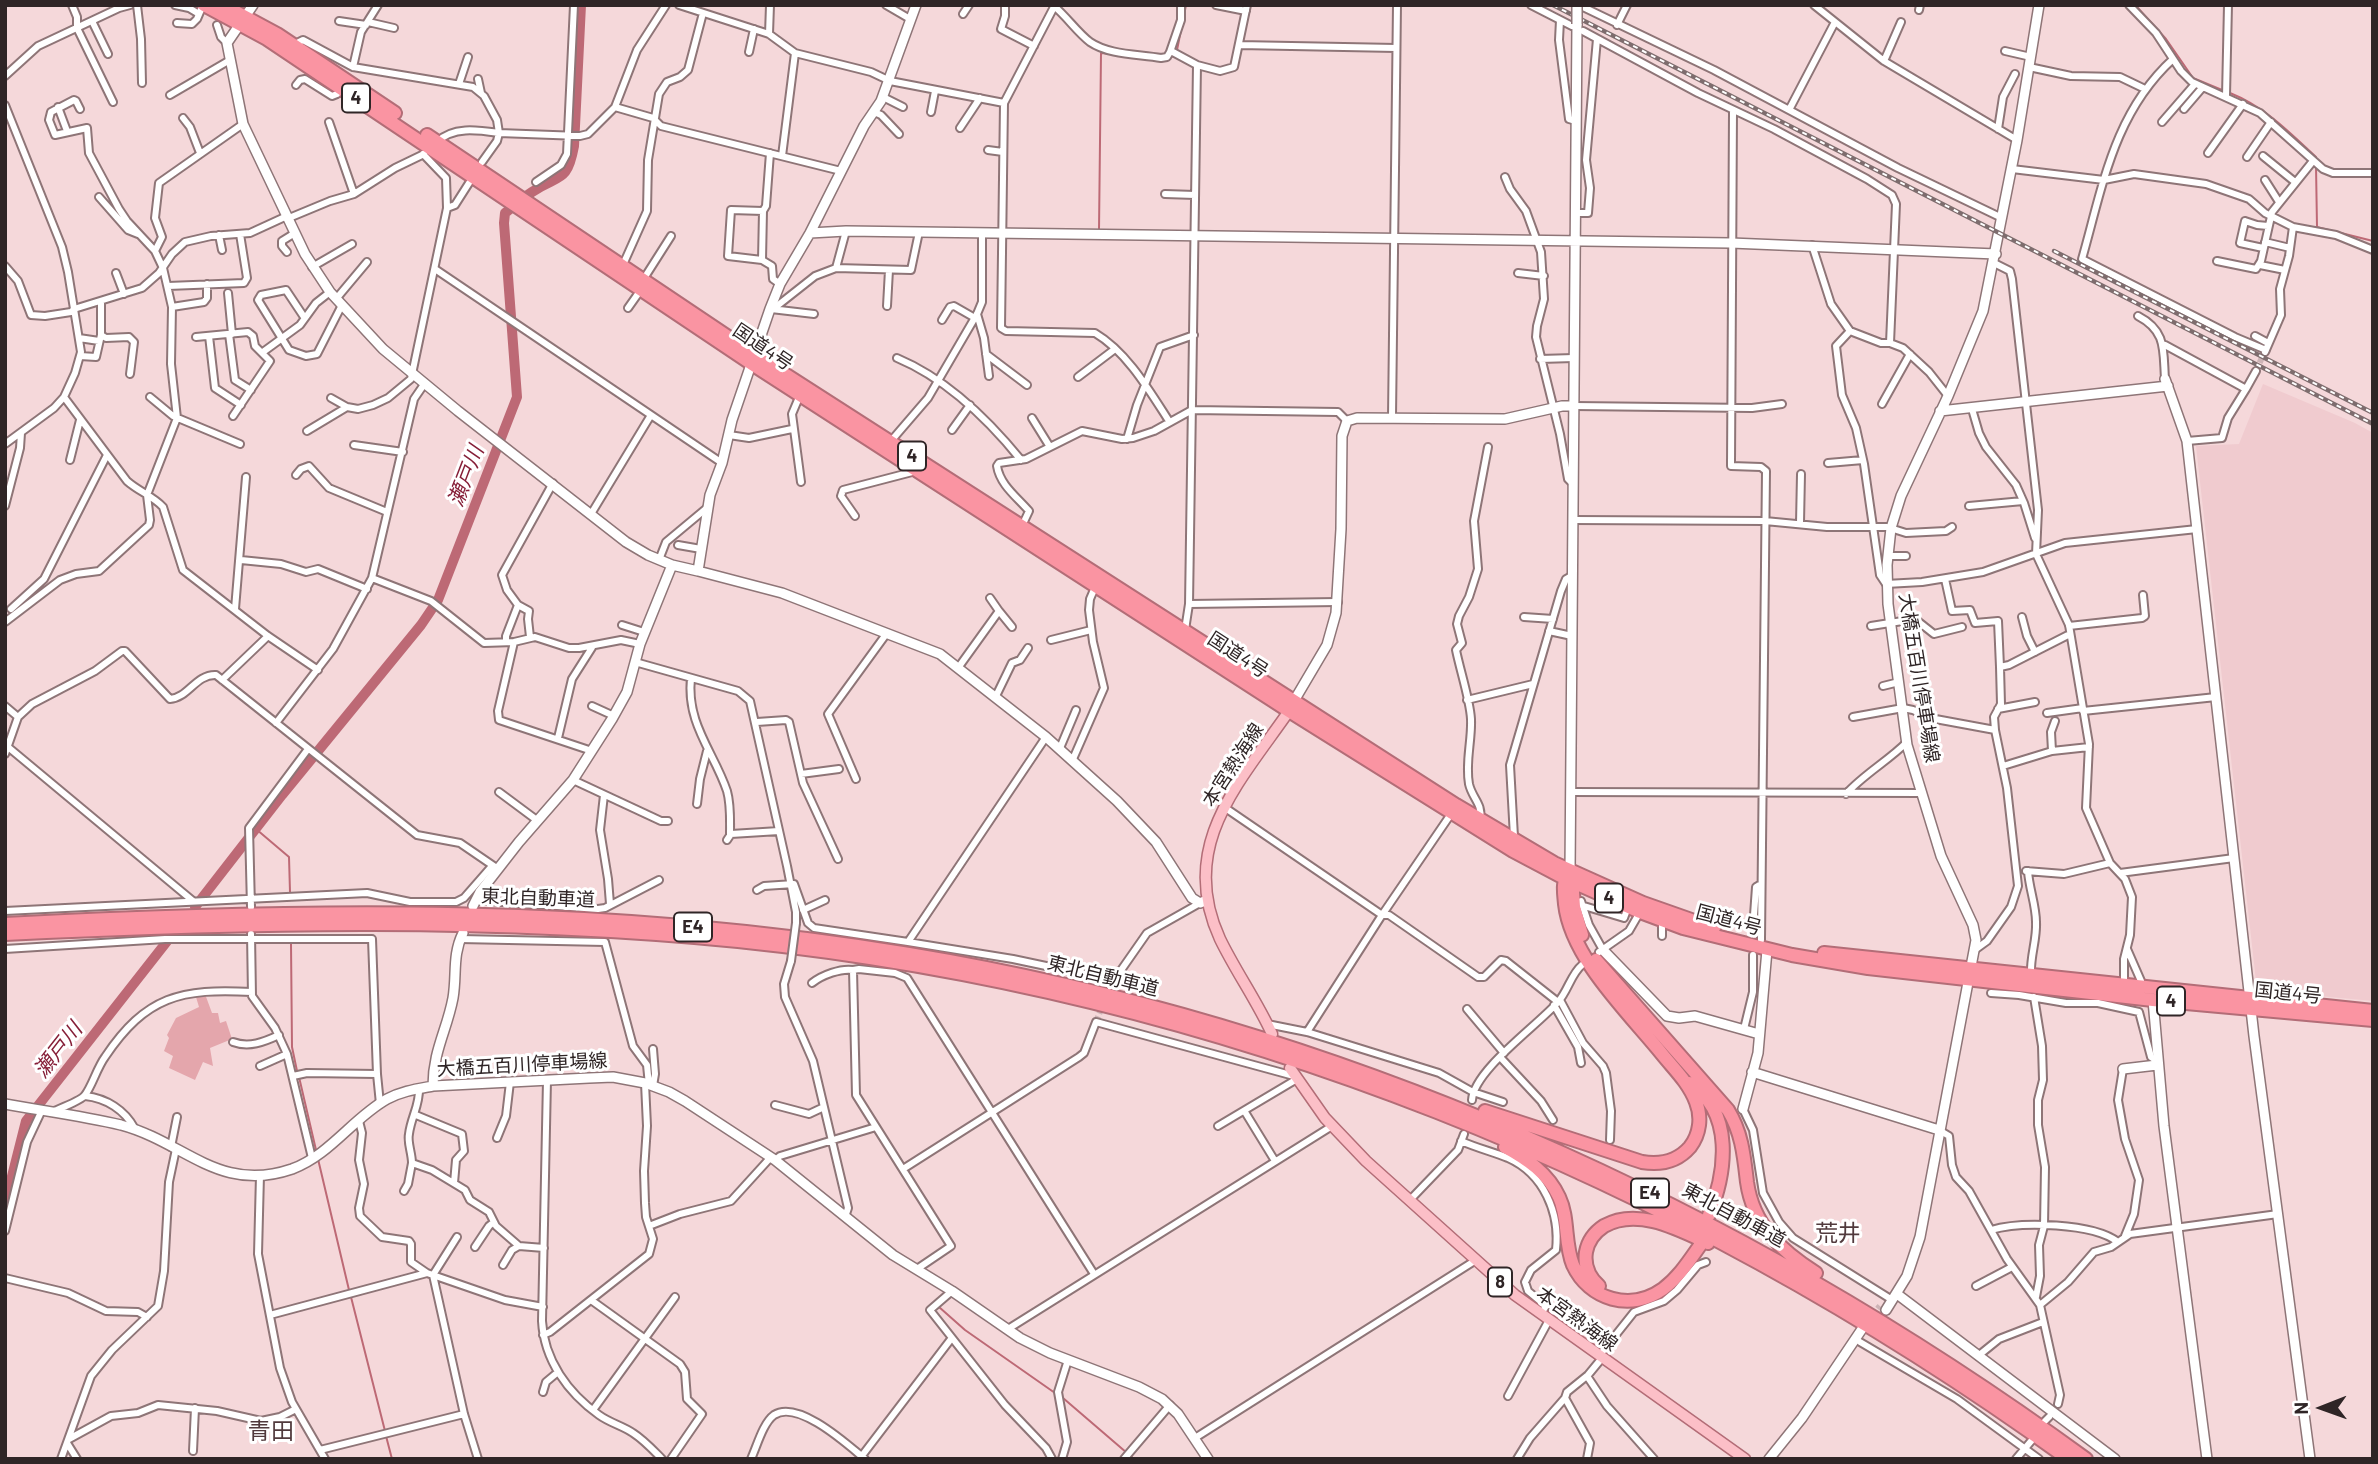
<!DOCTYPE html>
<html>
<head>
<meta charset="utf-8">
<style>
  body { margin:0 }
  #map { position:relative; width:2378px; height:1464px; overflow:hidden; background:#f5d8da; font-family:Barlow,sans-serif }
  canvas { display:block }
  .frame { position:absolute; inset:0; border:7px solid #2f2526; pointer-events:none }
  .north { position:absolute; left:2287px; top:1373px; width:70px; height:70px; -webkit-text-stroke:5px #fff; paint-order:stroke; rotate:269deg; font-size:19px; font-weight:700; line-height:28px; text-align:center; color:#2f2526 }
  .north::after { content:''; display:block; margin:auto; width:24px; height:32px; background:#2f2526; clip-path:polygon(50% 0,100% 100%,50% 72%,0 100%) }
</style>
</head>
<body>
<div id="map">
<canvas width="2378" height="1464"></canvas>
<div class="frame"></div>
<div class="north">N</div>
</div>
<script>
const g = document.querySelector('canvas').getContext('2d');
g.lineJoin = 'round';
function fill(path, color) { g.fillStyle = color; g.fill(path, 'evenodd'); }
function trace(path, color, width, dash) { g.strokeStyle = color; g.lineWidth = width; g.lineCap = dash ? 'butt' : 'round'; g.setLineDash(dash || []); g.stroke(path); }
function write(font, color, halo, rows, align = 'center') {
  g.font = font + ' Barlow,"Noto Sans JP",sans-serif'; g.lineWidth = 6; g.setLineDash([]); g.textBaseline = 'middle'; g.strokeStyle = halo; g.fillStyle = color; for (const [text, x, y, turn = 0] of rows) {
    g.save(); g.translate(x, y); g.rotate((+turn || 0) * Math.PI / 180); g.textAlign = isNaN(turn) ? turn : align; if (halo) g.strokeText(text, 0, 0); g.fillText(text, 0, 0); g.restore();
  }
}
fill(new Path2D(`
  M2263 384 2355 423 2373 433V1001L2266 991 2256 981 2196 446 2239 444Z`), '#f0cbcf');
fill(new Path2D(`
  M205 994 212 1013H218L220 1023 226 1021 232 1039 210 1048 213 1066 203 1062 195 1080 169 1068 173 1056 164 1051 169 1038 167 1035 176 1018 199 1007 196 997Z`), '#e4a6ac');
trace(new Path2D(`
  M2137 7 2166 39 2193 78 2222 90
  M1177 50 1186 5
  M1161 61 1175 55
  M2230 93C2265 107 2289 132 2316 157V160
  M2316 166 2317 227 2373 241
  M1099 230 1101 53 1111 54
  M256 829 289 857 290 892
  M291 944 292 1047 297 1071
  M299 1077 316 1150
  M318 1159 349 1290
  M351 1297 385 1431
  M939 1307 965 1330 1055 1393
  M1063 1398 1134 1459
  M386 1436 392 1459`), '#bd6975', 2);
trace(new Path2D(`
  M195 907 282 795 421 625 438 600 517 397 504 223 505 213C514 206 523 198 532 192 559 174 567 184 574 146L581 5
  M5 1204 26 1121 172 935`), '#bd6975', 10);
trace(new Path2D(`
  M2256 371 2264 353
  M1096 1022 1110 986`), '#cdb4b6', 6, [6, 3]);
trace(new Path2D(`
  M1870 1320 1881 1307`), '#cdb4b6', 9, [9, 4.5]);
const street = new Path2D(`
  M72 5 77 17V28L113 102
  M137 5 141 39 142 83
  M175 5 189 8 199 14
  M679 5 769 34 795 53 871 72 890 81 1004 103
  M886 5 910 19
  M1005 5V16L1001 29 1034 46
  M1055 5 1004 103 1001 328 1006 331 1095 333C1127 352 1149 390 1169 421
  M1216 5 1246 11
  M1531 5 1572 26
  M1814 5 1884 61 2017 140
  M2129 5 2156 33 2181 71 2192 82 2260 113 2323 169 2333 173H2373
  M1054 6C1067 17 1077 32 1090 42 1109 55 1138 54 1161 58L1167 57 1170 52 1181 20V5
  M1583 7 1714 70 1898 168 2002 218
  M1919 10 1920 5
  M963 14 969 5
  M1560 20 1559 40 1569 119 1576 121
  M92 21 108 54
  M339 21 366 25
  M368 22 394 28
  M177 23 192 24 197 19 203 5
  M217 25 221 37 227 43
  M1617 25 1627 5
  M1583 31 1698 93 1774 129 1867 179 1892 195 1896 204 1890 343
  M769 34 770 5
  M293 45 303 40 353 67 361 32 378 5
  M1239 45 1396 48
  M1171 51 1197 65
  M2005 51 2031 57
  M749 52 754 29
  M2173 59C2114 113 2103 185 2082 259L2235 337 2266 350
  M1884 61 1901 22
  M353 67 473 87 484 96 497 120 499 133C478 130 453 126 437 142
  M2029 67 2071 76 2120 77 2145 89
  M5 76 38 46 119 8 130 5
  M478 79 481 93
  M459 84 468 57
  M296 85 300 80 305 79 332 96 337 94 341 88
  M170 95 230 60
  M2226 96 2228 5
  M883 97 903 107
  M5 105 62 247 68 272 81 352 75 373 64 397 54 408 5 444
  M58 107 67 131
  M615 107 653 118 661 126 841 171
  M80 109 76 101 74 100 51 112 49 120 55 135 87 128 89 153 119 209 127 221 155 251
  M2184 109 2202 88
  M1789 110 1835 22
  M1733 111 1731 466 1761 467 1766 471 1761 940
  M874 112 881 115 899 134
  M931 112 935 91
  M183 118 190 127 200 153
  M329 122 354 194
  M2162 122 2195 84
  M960 128 980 98
  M1998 129 2003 97 2015 74
  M988 150 1003 152
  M2208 153 2243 104
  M782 156 795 53
  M2263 156 2295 182
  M2247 157 2271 122
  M482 162 497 141 499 133 580 136 588 134 615 107 637 50 666 5
  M2012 169 2104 180 2134 174 2206 184 2249 199 2265 213 2293 227 2289 256 2280 289 2281 315 2265 352
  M1505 177 1510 189 1526 211 1541 252 1544 299 1537 326 1536 337 1560 434 1568 479 1573 484
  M2265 180 2279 202
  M536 182 561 165 567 154 574 5
  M1165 194 1195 195
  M99 197 128 230 138 234
  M447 208 455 205 469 183
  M763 211 766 206 770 153
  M1576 213H1588L1590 188 1586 160 1597 39
  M289 218 330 201 354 194 395 168 424 154
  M2293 227 2336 235 2373 250
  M219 235 222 250
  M2265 242 2290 248
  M1812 245 1831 304 1850 331
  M2263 248 2240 243 2245 221 2257 225 2268 226
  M287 252 282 246V241L295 233
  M762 260 763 211 731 210 728 256 762 260 772 266 773 279 780 284
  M2217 261 2256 269 2261 261 2272 212 2313 161
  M1994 263 2010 271 2012 279 2038 510 2036 554 2069 625 2089 744 2086 808 2110 863 2125 879 2132 897 2130 935 2124 959V986
  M2260 265 2285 270
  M5 266 18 281 31 315 45 316 71 312 74 309 142 288 159 273 172 254 185 242 211 236 250 233 287 216
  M312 267 352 244
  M622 267 647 211 648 160 659 94 667 82 680 77 688 70 703 13
  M836 268 846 231
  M435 269 722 463
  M116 273 124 294
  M1518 273 1544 276
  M643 280 671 236
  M168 286 244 283 247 278 240 234
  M228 293 232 334
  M336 299 367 262
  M101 302V335L106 338 129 337 134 342 130 374
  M887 306 889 270
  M172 307 204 302 207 298V284
  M628 308 640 291
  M770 309 777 306 815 276 836 268 911 270 919 232
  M771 309 814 314
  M977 314 984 338 989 376
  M2138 316C2167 331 2163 351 2165 379
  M304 317 286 290 261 295 258 300 289 350 306 356 317 354 342 305
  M942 320 950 307 954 306 975 318
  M229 334 235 380 251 390
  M209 336 215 388 241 405
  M2255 336 2268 343
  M196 337 248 332 253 336 255 346 270 361 233 416
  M79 338 99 341
  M2165 345 2246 389 2228 418 2222 438 2187 441
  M263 352 300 325 316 303 330 292
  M986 354 1027 385
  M80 356 96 357 101 335
  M897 358C947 379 987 418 1021 460
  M1540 359 1574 358
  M1078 377 1115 349
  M2246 389 2256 371
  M800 395 792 414 801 482
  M1948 396 1929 372 1903 348 1890 343H1881L1850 331 1836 346 1842 395 1856 428 1864 464 1880 575 1886 584 1922 582 1983 572 2065 543 2197 529
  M64 397 127 481C138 491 153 496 163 507L183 570 268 636 318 670
  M150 397 173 416 240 444
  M331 398 347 407
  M1882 404 1910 354
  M1574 406 1752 408 1782 404
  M1972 409 1979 433 1986 447 2016 485 2024 503 2035 538
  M1032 418 1050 447
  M1392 418 1397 5
  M952 430 970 405
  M307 431 347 407 358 409 373 405 388 398 411 379 447 208 446 178 423 154
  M729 435 749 438 792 429
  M1127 439 1137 405 1160 347 1194 335
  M891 441 928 398 977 314 982 302V233
  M354 445 403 452
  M70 460 80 420
  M1828 463 1863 460
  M296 475 301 469 309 466 329 488 387 512
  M5 506 20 448 21 433
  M1969 506 2023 501
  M591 514 651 415
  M855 516 841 496 843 490 916 471
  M1573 520 1765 521 1827 527H1887L1906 533 1946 531 1952 527
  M1800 523 1801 474
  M1022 526 1029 511C1017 497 1000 485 997 466L999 463 1026 459 1082 431 1122 439 1133 438 1154 431 1192 410 1338 412 1347 421
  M678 545 701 549
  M1888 556H1906
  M241 560 281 564 306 572 318 569 367 589
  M659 560 666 542 708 507
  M372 578 431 601 484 643 514 642 535 637 569 648H579L621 640 640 644
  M1945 579 1952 611 1970 610 1975 623 1998 621 2000 667
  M1189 604 1338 602
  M518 605 529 611 528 619 530 637
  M11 609 44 579 107 455
  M235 609 246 477
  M999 611 1012 627
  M1524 617 1553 619
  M2022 617 2027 636 2035 652
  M5 622 60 580 76 574 99 571 149 525 150 520 147 495 177 418 171 364 172 307 163 268 155 251 162 237 155 218 159 183 243 124
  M622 625 644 632
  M1871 626 1915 619 1934 634 1962 627
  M2069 626 2142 618 2145 616 2143 595
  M1185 630 1189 604 1197 65 1220 71 1234 67 1247 5
  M1549 631 1572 636
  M1051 640 1091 630
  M506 642V636L518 605 507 590 502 575 553 483
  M514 642 498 711 499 720 592 751
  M635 662 738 691 750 701 787 866 796 912V923
  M958 668 999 611 990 598
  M691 678C686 724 714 752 727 791 731 805 730 820 730 835
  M222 680 268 636
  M1883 686 1899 682
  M996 696 1012 663 1020 660 1028 648
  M1467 700 1533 684
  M5 706 18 717
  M592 706 614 716
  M1998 709 2035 702
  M2083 711 2216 697
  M2047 713 2083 708
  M1853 717 1903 708 1913 710 1930 718 1995 730 2007 788 2018 886 2011 907 1987 941 1976 949
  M757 722 786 720 789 722 803 783 838 859
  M276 723 333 649 372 578 414 399 425 383
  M1995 730 1994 717 2001 704 2000 667 2009 665 2070 634
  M558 738 572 679 593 646
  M8 747 193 901
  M1060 748 1076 710
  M2052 751 2051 732 2055 721
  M5 754 18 717 32 704 95 671 122 651H125L170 699C188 698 196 674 216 675L417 835 460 843 498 869
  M1073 759 1104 688 1093 642 1089 610 1090 599 1096 585
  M2003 766 2052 751 2089 747
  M801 774 839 769
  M856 779 828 714 887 633
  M573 780 661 821H668
  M499 792 538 821
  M1570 792 1921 793
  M1846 794C1864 774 1888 761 1907 742
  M604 795 600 830 608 879 610 904
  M697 804 700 779 707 751
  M1224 807 1382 915H1389L1478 977H1484L1501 960 1506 961 1558 1002
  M1480 819C1483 804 1472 798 1469 784 1465 762 1472 741 1471 719 1470 700 1460 670 1456 650L1462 643 1457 624 1459 616 1469 597 1478 569 1474 521 1488 447
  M1514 837 1510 765 1561 591 1566 579 1573 575
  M727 840 731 834 779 831
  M2026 871 2064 874 2110 863
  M2028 871C2029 888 2036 905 2036 922 2037 940 2030 956 2031 974
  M2120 873 2234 858
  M757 890 764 886 794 884 808 923 814 928 908 942 1046 737
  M475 900 598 909 605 908 659 880
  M1581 901 1589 925 1603 950
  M1584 906 1624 918 1628 907
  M251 907 249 828 308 749
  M803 910 825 900
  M5 911 367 893 410 902H456L464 898 492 866
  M1662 921V936
  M1753 929 1756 887 1761 884
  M251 934 252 996 275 1028 287 1054 312 1158
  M460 939 605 942 633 1046 647 1065 649 1085
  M908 942 1013 959 1112 980
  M5 949 165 939H372L377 1074 380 1104
  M2127 949 2141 981
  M1599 952 1629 931 1640 912
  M791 961 784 984 785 997 813 1061 848 1208 845 1217
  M812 983C822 975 841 968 853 970
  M1110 986 1147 933 1200 903
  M1991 993 2019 995 2066 1003H2098L2139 1012 2151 1057 2157 1061
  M2034 997 2042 1046 2043 1080 2038 1100V1125L2045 1167 2044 1226 2039 1245 2040 1276 2036 1297
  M1560 1000 1583 1043 1603 1066 1606 1073 1611 1111 1610 1140
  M1554 1005 1578 1047 1581 1063
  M1467 1009 1504 1053
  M1267 1024 1307 1032 1439 1073 1473 1092 1503 1102
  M1744 1029 1753 992V955
  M1307 1032 1382 915 1451 814
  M233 1042C249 1048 264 1042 279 1035
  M1500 1057 1541 1101 1553 1120
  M260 1066 287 1054
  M2123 1069 2118 1100 2125 1139 2139 1180 2134 1214 2125 1236
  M293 1076 307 1073 377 1074
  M547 1080 542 1321C544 1360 568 1393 599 1415 610 1423 623 1426 633 1433 644 1440 653 1450 662 1459
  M653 1086 655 1074 653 1049
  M419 1088C420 1105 411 1117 409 1134 407 1142 412 1153 412 1163L432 1170 465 1190 470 1200 489 1212 496 1226 519 1246 544 1248
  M85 1096C106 1098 125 1110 135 1129
  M1472 1100C1474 1070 1537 1026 1558 1002 1568 991 1571 974 1582 965
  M775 1105 809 1114 824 1107
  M1743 1109 1753 1130 1763 1193 1779 1222 1793 1238 1889 1298
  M52 1112C58 1109 81 1101 85 1095 92 1086 97 1068 105 1057 146 996 181 988 252 992
  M1245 1112 1275 1161
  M416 1115 462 1134 464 1151 456 1160 454 1183
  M359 1121 362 1133 359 1160 364 1184 359 1208 360 1216 382 1237 409 1241 411 1244V1262L427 1273
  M1218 1126 1297 1079
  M1939 1130 1949 1136 1952 1165 1956 1177 1969 1191 2007 1259 2040 1305 2060 1395 2058 1404
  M497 1138 506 1116 510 1082
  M1461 1141C1477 1148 1493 1152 1508 1158 1544 1174 1560 1213 1556 1250L1531 1270 1525 1282 1528 1291 1546 1306 1541 1314
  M171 1147 177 1117
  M775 1160 780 1156 876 1127
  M903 1169 1079 1057 1084 1053 1096 1022 1294 1076
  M260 1175 258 1254 280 1368 292 1402 325 1459
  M404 1191 408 1184 412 1163
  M1409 1201 1458 1150 1464 1134
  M649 1226 680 1214 731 1201 771 1157
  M1991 1230C2021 1221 2093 1223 2118 1242
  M5 1231 27 1142 42 1110
  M457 1237 433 1275 464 1414 478 1459
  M475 1247 489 1226 494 1222
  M503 1265 512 1250 519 1246
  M917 1269 951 1246 856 1095 853 970 859 969 895 973 907 978 1094 1274
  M5 1278 68 1293 106 1311 138 1312 147 1317
  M1976 1286 2012 1267
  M952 1291 930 1310 1005 1405 1046 1448 1052 1459
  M591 1300 680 1364 685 1372 687 1399 702 1414 671 1459
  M2040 1305 2068 1282 2094 1252 2111 1247 2130 1234 2278 1214
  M270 1315 427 1273 505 1300 543 1307
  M1008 1329 1332 1126
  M543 1335 550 1332 649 1254 653 1239 646 1217 645 1203 644 1171 647 1126 645 1083
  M1860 1342 1957 1399 2039 1459
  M1599 1356 1634 1312 1664 1301 1677 1290 1698 1265 1706 1262
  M1978 1356 1999 1339 2043 1322
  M1587 1376 1607 1406 1654 1459
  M543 1392 546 1382 558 1372
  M1508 1396 1549 1320
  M1565 1398 1590 1443 1587 1459
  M593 1410 675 1297
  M2045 1421 2049 1417
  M1195 1438 1476 1260
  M69 1439 111 1416 138 1413 158 1405 217 1411 261 1421 280 1417 296 1409
  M67 1443 77 1459
  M320 1450 464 1414
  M193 1451 195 1408
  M861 1457 951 1339
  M61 1459 91 1376 112 1350 158 1306 164 1271 169 1182 176 1149
  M751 1459C757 1446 763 1423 774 1415 798 1399 848 1445 865 1459
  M1062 1459 1067 1442 1058 1392 1068 1360
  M1124 1459 1170 1405
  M1517 1459 1530 1438 1565 1398 1567 1392 1588 1375 1602 1358
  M2016 1459 2032 1440`);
const secondary = new Path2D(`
  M253 5 227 43 243 124 305 254 330 292 383 349 458 411 626 542 648 555 672 565
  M810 233 846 231 1731 243 1996 254
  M2165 379 2187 441 2254 1036 2310 1459
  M1940 411 2168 386
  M698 571 782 593 940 654 1046 737 1117 801 1156 842 1192 898 1200 903 1207 900
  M1291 706 1327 645 1336 613 1341 529 1342 436 1347 421 1357 418 1505 419 1562 406H1574
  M1570 871 1577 24
  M473 906 480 892 519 842 573 780 612 719 627 692 640 644 672 565 698 571 710 495 722 463 732 420 770 309 780 284 810 233 864 126 881 101 916 5
  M1603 950 1667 1016 1679 1018 1695 1016 1759 1034
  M2153 1000 2164 1126 2207 1459
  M2123 1069 2157 1065
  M1752 1072 1939 1130
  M433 1086C433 1051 447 1030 453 998 457 975 452 955 463 933
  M5 1104C44 1111 83 1116 121 1125 185 1142 219 1194 292 1169 330 1155 353 1118 387 1099 402 1091 417 1089 433 1086L589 1078 613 1077 645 1083 669 1092 685 1101 775 1160 893 1255 952 1291 1020 1338 1050 1353 1139 1387 1162 1399 1178 1414 1208 1459
  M1743 1109 1758 1053 1767 950
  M1897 1294 2115 1459
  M1886 1310 1907 1276 1920 1237 1976 940 1973 925 1941 856 1907 745 1888 604 1887 565 1891 528 1901 496 1948 396 1983 311 2017 140 2039 5
  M1769 1459 1802 1418 1862 1329`);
const primary = new Path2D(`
  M1272 1034C1257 1001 1236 972 1220 939 1177 846 1239 783 1289 711
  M1290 1068 1325 1118 1366 1161 1515 1295 1745 1459`);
const highway = new Path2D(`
  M204 5 267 39 752 364 1289 711 1513 851 1564 878 1640 912 1683 928 1792 955 1868 968 2153 1000 2373 1020
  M223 5 277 34 395 113
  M427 135 755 355 1456 805 1554 863 1643 903 1714 928
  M1572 878 1574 907 1582 935
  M5 924C307 908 610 904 909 954 1337 1025 1737 1204 2086 1459
  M5 934C249 922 494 917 738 941 1222 991 1674 1174 2068 1459
  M1824 953 2373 1011
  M1596 960 1728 1110C1742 1133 1744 1156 1747 1182 1753 1225 1781 1251 1816 1273
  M1689 1083C1735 1112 1726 1173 1709 1215
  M1485 1111 1642 1162C1660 1165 1677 1162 1690 1147 1700 1134 1702 1117 1696 1102 1689 1083 1674 1069 1662 1054 1628 1012 1571 958 1565 904 1564 893 1562 882 1568 873
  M1505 1147C1527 1159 1548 1173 1559 1197 1569 1218 1564 1243 1573 1265 1589 1300 1631 1312 1663 1289 1679 1277 1689 1261 1701 1244
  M1599 1286C1589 1277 1584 1265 1586 1252 1588 1241 1595 1232 1604 1226 1637 1207 1678 1229 1708 1243`);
trace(street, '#8e7577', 10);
trace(secondary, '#8e7577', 12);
trace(primary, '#b36d77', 13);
trace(highway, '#b36d77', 16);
trace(street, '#fff', 6);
trace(secondary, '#fff', 9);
trace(primary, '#fcbfc7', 10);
trace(highway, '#fa94a2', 12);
const rail = new Path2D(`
  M1553 5 2373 424
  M2054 251 2373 413`);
trace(rail, '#7e6d6e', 4.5);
trace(rail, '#fff', 2, [5]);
const streetBridge = new Path2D(`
  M791 961 796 923`);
const secondaryBridge = new Path2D(`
  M1577 24V6`);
trace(streetBridge, '#8e7577', 10, []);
trace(secondaryBridge, '#8e7577', 12, []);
trace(streetBridge, '#fff', 6);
trace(secondaryBridge, '#fff', 9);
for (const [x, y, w] of [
  [356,98,28],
  [912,456,28],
  [1609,898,28],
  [693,927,38],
  [2171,1001,28],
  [1650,1193,38],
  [1500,1282,24]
]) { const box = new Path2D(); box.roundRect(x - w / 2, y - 14.5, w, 29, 5); g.fillStyle = '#fff'; g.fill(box); trace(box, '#2f2526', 2); }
write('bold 18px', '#2f2526', null, [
  ["4",356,98],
  ["4",912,456],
  ["4",1609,898],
  ["E4",693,927],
  ["4",2171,1001],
  ["E4",1650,1193],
  ["8",1500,1282]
]);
write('19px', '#2f2526', '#fff', [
  ["国道4号",763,347,34],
  ["国道4号",1238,655,33],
  ["大橋五百川停車場線",1919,678,81],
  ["本宮熱海線",1233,765,-57],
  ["東北自動車道",538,898,2],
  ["国道4号",1729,920,15],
  ["東北自動車道",1103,976,14],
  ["国道4号",2288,993,6],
  ["大橋五百川停車場線",522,1065,-3],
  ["東北自動車道",1734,1215,28],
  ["本宮熱海線",1577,1319,36]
]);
write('italic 21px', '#861f38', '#fff', [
  ["瀬戸川",466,476,-69],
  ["瀬戸川",58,1050,-52]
]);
write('23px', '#513a3d', '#fff', [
  ["荒井",1838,1233],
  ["青田",271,1431]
]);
</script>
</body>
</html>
